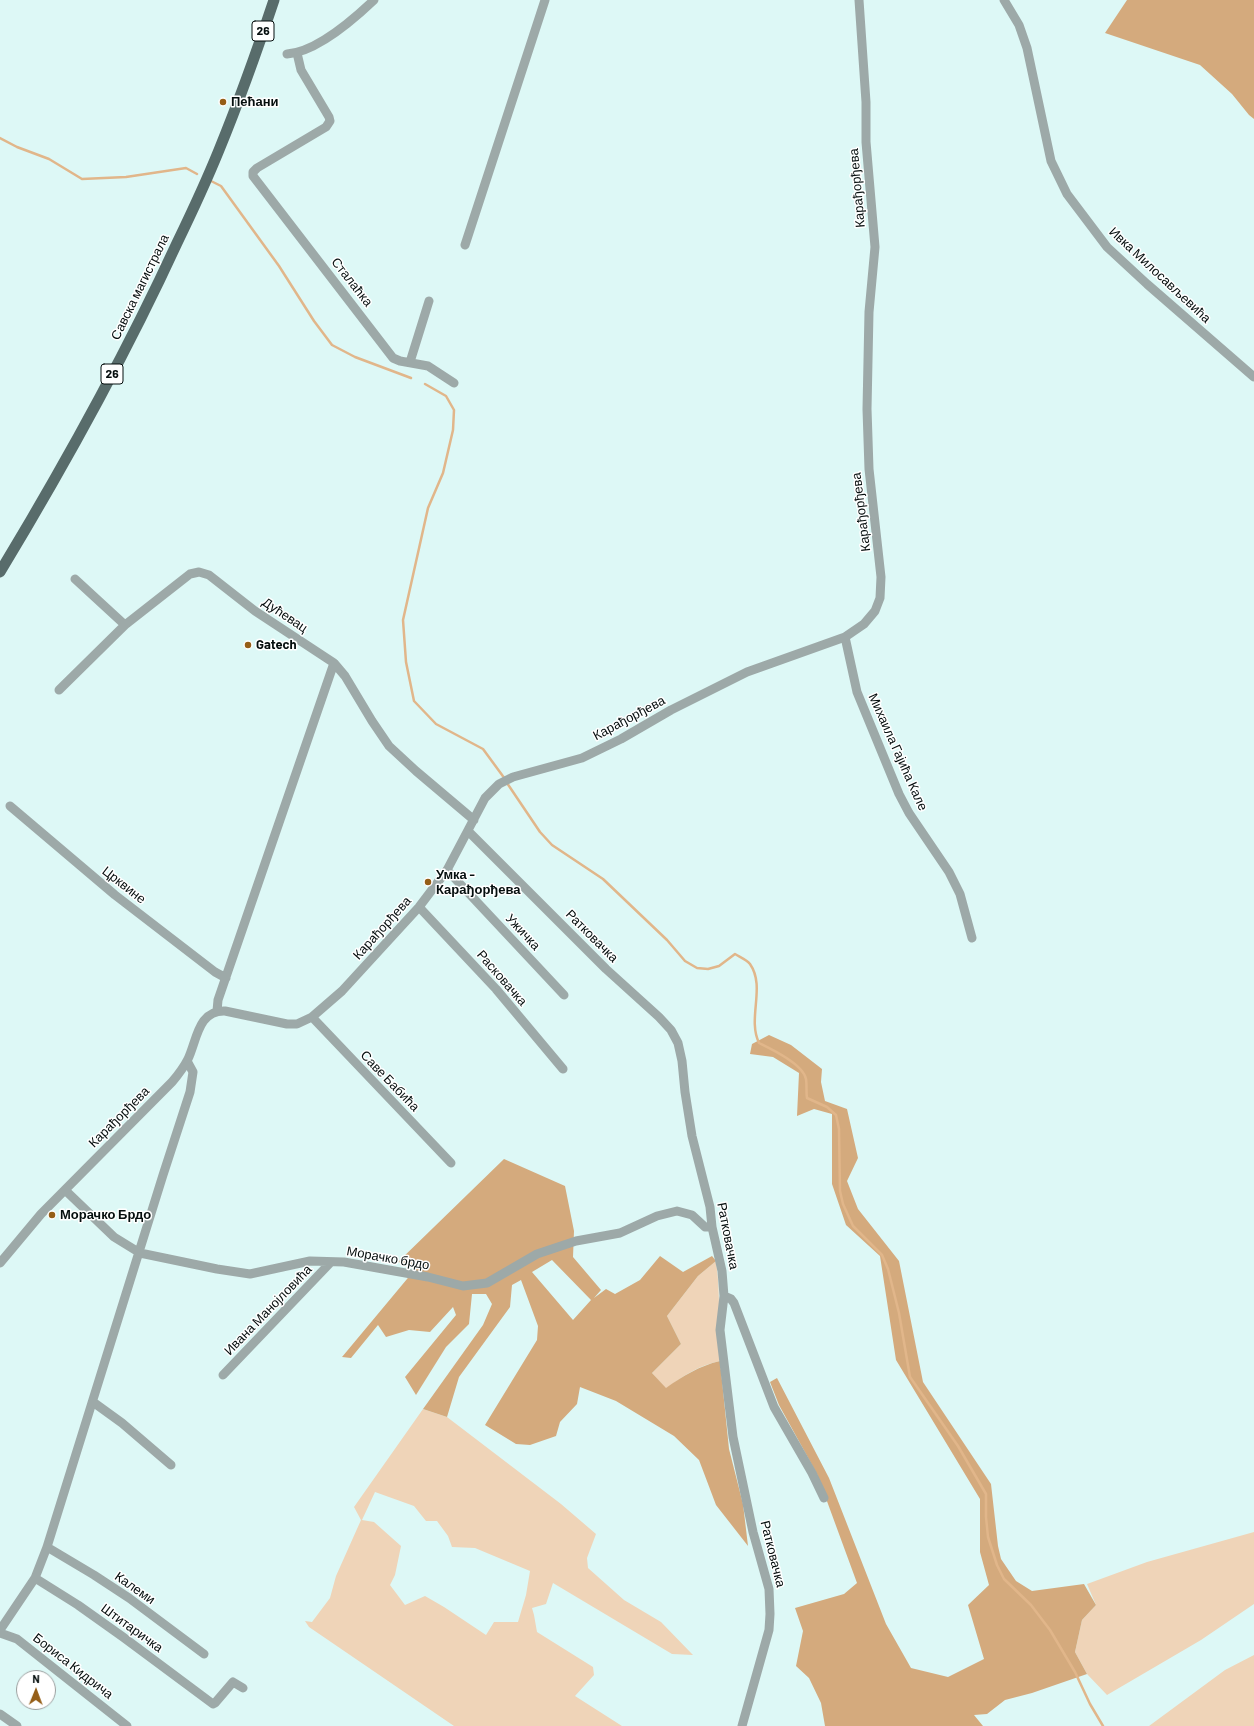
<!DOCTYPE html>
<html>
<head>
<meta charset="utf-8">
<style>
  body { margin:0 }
  #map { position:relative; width:1254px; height:1726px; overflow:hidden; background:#ddf8f6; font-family:Barlow,sans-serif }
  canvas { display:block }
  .north { position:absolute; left:16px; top:1670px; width:40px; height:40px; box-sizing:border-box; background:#fff; border:1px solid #9b9f9f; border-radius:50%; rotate:1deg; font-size:11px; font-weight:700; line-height:16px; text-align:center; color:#050e0e }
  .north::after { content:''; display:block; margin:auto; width:14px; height:18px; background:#955e17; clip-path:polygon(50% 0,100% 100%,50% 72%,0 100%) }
</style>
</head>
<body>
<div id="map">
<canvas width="1254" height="1726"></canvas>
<div class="north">N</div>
</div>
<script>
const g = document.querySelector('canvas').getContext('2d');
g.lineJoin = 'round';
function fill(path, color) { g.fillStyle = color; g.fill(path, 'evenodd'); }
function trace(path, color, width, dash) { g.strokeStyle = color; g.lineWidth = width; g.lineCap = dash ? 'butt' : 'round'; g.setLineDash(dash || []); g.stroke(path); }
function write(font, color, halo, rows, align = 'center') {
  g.font = font + ' Barlow,sans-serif'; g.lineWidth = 3; g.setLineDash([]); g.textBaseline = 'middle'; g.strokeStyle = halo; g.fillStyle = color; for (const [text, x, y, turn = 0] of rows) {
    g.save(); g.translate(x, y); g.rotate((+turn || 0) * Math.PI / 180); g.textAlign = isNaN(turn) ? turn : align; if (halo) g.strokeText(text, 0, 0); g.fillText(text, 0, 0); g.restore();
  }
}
fill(new Path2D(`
  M716 1261C721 1294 718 1328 720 1361 698 1366 684 1375 666 1389L652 1373 681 1344 667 1316 698 1276Z
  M423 1409 447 1417 561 1504 596 1534 587 1558 588 1568 624 1600 661 1622 693 1655 672 1654 553 1583 546 1604 532 1608 534 1615 537 1632 593 1667 594 1675 575 1696 622 1726H454L309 1627 305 1621 312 1622 330 1598 336 1576 361 1520 354 1507ZM375 1492 414 1506 426 1521H437L448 1536 452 1547 475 1548 530 1571 526 1595 518 1622H494L486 1635 444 1607 425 1596 405 1605 390 1585 395 1575 401 1546 374 1522 362 1520Z
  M1254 1532V1604L1201 1640 1107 1695 1087 1674 1075 1652 1082 1620 1096 1605 1087 1584 1147 1562Z
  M1254 1655V1726H1149L1225 1670Z`), '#efd4b8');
fill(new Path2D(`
  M1127 0H1254V119L1249 115 1232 94 1200 65 1105 33Z
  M769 1035 791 1045 822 1069 821 1082 825 1101 847 1109 858 1158 847 1181 858 1209 899 1261 923 1382 991 1484 998 1546 1001 1559 1016 1581 1032 1591 1084 1584 1096 1605 1082 1620 1075 1652 1087 1674 1032 1693 1005 1700 987 1714 974 1715 983 1726H825L821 1703 809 1678 796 1666 803 1631 795 1608 844 1594 857 1583 817 1474 779 1405 770 1382 777 1378 829 1478 886 1624 911 1668 948 1677 984 1659 968 1605 989 1585 980 1552V1499L896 1360 880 1256 846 1225 832 1184V1114L814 1109 797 1116 799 1073 773 1057 750 1054 752 1044Z
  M504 1159 565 1186 574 1231 573 1257 601 1290 594 1298 606 1289 615 1294 640 1280 660 1256 683 1272 712 1256 716 1261 698 1276 667 1316 681 1344 652 1373 666 1388C683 1376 699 1366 720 1361L729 1449 743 1504 748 1546 716 1505 699 1460 674 1436 616 1401 580 1387 577 1404 560 1422 556 1436 530 1445 516 1444 485 1425 537 1340 538 1326 521 1280 512 1285 510 1307 459 1377 447 1417 423 1409 483 1325 492 1304 486 1294H472L469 1324 446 1347 416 1395 405 1377 456 1315 453 1307 430 1332 409 1330 386 1337 378 1325 351 1358 342 1357 417 1267 398 1262ZM552 1260 591 1300 573 1320 532 1272Z`), '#d4aa7d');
trace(new Path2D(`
  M0 138 17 147 49 159 82 179 126 177 186 168 197 174
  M211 181 221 186 279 266 314 321 332 345 355 357 411 378
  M425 384 446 396 454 410 453 430 443 473 428 508 403 620 406 662 414 701 436 724 483 749 505 779
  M507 783 540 832 552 845 603 879 667 940 685 961 697 968 708 969 719 966 735 954C740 957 747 960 750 964 766 987 747 1018 759 1043 771 1049 803 1064 806 1079 807 1085 806 1092 807 1098L827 1107 836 1115 839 1129 840 1191 843 1204 853 1226 882 1255 888 1269 899 1313 910 1377 958 1446 986 1494V1517L988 1537 997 1565 1004 1579 1031 1605 1050 1630 1075 1672 1090 1704 1103 1726`), '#e1b68a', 2.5);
trace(new Path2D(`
  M1004 0 1019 25 1027 48 1051 161 1067 194 1107 247 1147 284 1254 377
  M297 53 301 70 329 117 330 121 326 127 257 168 253 172V176L393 358 400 361 428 366 454 383
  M287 54C316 52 354 19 374 0
  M465 245 545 0
  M410 362 429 301
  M75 579 125 625
  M845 637 857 692 899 794 909 813 949 872 960 894 972 938
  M59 690 125 625 190 574 199 572 209 575 255 611 334 663 345 676 372 721 389 746 416 771 474 820
  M10 806 115 895 215 972 226 978
  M468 831 606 969 659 1017 671 1030 678 1043 682 1061 685 1092 692 1136 710 1207 712 1227 722 1271 724 1296 720 1330 733 1437 753 1532 769 1589 770 1614 769 1630 742 1726
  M447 870 564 995
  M419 907 496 989 563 1069
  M217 1011 218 1000 334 663
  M312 1017 451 1163
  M65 1190 114 1237 140 1253 217 1269 250 1274 310 1261 344 1262 428 1277 463 1286 487 1283 537 1254 576 1241 620 1233 657 1216 677 1211 692 1215 705 1227H712
  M0 1263 41 1214 172 1082C178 1075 184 1067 188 1059 197 1040 198 1010 225 1011L287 1024H297L312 1017 342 991 419 907 447 870 485 798 499 784 513 777 582 758 621 739 671 710 747 672 845 637 864 624 875 611 880 598 881 577 869 469 867 409 869 312 875 247 866 142V102L859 0
  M724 1296 731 1299 734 1303 774 1407 812 1473 824 1498
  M223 1375 331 1262
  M93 1402 122 1423 171 1465
  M47 1547 94 1575 129 1598 204 1654
  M35 1578 78 1605 123 1637 213 1704 215 1703 233 1682 243 1688
  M0 1630 35 1578 47 1547 163 1175 190 1092 193 1072 187 1061
  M0 1633 17 1639 127 1726
  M0 1714 17 1726`), '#9da9a8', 9);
trace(new Path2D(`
  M0 572C64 466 125 356 177 243 192 212 206 182 219 150 239 101 257 51 274 0`), '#586c6b', 11);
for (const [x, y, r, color] of [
  [223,102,4,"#955e17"],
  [248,645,4,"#955e17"],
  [428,882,4,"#955e17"],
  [52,1215,4,"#955e17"]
]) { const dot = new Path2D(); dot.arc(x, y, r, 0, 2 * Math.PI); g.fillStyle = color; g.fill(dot); trace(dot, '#fff', 1.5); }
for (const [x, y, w] of [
  [263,31,22],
  [112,374,22]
]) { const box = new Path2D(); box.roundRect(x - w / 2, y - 10, w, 20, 3); g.fillStyle = '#fff'; g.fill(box); trace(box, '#050e0e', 1); }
write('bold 12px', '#050e0e', null, [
  ["26",263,31],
  ["26",112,374]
]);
write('bold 13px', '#050e0e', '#fff', [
  ["Пећани",231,102],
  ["Gatech",256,645],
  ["Умка -",436,875],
  ["Карађорђева",436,890],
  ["Морачко Брдо",60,1215]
], 'left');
write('13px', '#050e0e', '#fff', [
  ["Карађорђева",857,188,-95],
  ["Ивка Милосављевића",1160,275,43],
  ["Сталаћка",352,282,52],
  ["Савска магистрала",140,287,-64],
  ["Карађорђева",861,512,-97],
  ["Дућевац",285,615,34],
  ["Карађорђева",629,718,-28],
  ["Михаила Гајића Кале",898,752,66],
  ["Црквине",124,885,38],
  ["Карађорђева",382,928,-48],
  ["Ужичка",523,932,47],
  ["Ратковачка",592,936,45],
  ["Расковачка",502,978,49],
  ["Саве Бабића",390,1081,46],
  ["Карађорђева",119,1117,-45],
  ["Ратковачка",728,1236,79],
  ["Морачко брдо",388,1258,10],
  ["Ивана Манојловића",268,1310,-46],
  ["Ратковачка",773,1554,76],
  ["Калеми",135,1588,35],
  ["Штитаричка",132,1628,36],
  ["Бориса Кидрича",73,1666,38]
]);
</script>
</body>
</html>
